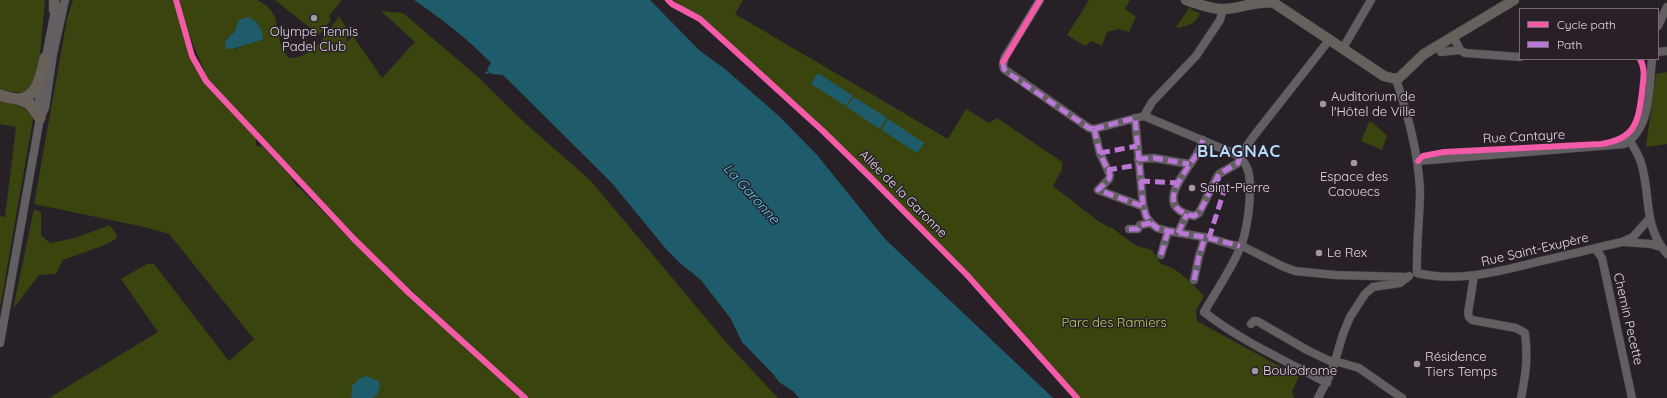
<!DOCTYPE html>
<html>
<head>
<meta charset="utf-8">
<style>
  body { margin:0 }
  #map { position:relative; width:1667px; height:398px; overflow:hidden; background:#272127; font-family:Quicksand,sans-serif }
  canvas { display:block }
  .legend { position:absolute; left:1519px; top:8px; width:140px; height:52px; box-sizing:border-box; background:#291f29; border:1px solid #736a72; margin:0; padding:5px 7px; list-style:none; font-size:12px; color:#e1dae0 }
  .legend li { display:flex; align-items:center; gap:8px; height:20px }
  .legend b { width:20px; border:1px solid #736a72 }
</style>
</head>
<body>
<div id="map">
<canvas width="1667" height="398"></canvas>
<ul class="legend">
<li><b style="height:5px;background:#f35aa7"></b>Cycle path</li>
<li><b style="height:5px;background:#ba77d6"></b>Path</li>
</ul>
</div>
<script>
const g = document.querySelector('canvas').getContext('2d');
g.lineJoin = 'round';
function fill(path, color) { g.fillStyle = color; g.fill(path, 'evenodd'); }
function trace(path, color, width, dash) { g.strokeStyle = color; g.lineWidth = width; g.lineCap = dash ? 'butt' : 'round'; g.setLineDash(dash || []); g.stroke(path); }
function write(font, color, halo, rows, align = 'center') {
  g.font = font + ' Quicksand,sans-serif'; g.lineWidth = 3; g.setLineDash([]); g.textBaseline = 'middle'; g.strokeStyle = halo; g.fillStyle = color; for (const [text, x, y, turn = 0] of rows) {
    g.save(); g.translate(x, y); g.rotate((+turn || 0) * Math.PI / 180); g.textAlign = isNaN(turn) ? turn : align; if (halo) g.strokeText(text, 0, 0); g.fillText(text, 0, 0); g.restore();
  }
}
fill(new Path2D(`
  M0 0H45L40 55 34 83 24 93 0 90Z
  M73 0H174L186 44 193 62 206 85 256 138V146L263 147 291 177 296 186 300 188 344 233 523 398H49L158 332 121 279 147 264H154L229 361 254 339 169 234 144 227 34 204 67 19Z
  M179 0H257C280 11 275 25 281 45 282 50 286 54 289 58 314 58 326 34 339 16L348 31 346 43 353 36 382 78 415 42 381 11 403 13 478 77 525 123 590 180 725 341 778 398H527L369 251 227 102 207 78 184 22ZM235 31 263 40 251 42 235 49 225 41Z
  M275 0H342L329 16 331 20 319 35Z
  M674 0H743L735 14 948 139 966 109 989 123 997 118 1062 162V169L1053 186 1098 221 1110 228 1111 227 1135 245 1152 250 1161 264C1179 268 1192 284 1204 296L1196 310 1197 321 1299 377 1292 391 1294 398H1080L962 268 824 132Z
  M1089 0H1130L1125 9 1136 17 1129 32 1119 29 1107 32 1102 46 1092 41 1085 46 1067 35Z
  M1190 7 1191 8V10L1200 13C1197 23 1188 25 1179 28L1176 27Z
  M1667 72V144L1646 147 1656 74Z
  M0 100 26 106 32 111 33 119 0 308V216L5 217 16 127 0 124Z
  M1369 122H1372L1387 136 1382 150 1361 141Z
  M34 209 41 212V235L50 243 75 238 110 225 117 236 116 239 105 245 63 260 56 274 39 275 13 309Z`), '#3a440f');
fill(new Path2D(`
  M414 0H650L700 51 725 69 780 117 817 155 885 239 1053 398H799L793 391 779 382 774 375 742 342 731 319 701 280 681 264 666 249 611 182 503 75 492 74 487 69 491 63C468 39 442 19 414 0Z
  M249 17C259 23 262 28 263 40 250 42 239 49 226 49L225 41 235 31 239 20Z
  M818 73 853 96 846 106 811 84Z
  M854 97 887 118 880 129 847 107Z
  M888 119 924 143 917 153 882 130Z
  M366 376 378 381 380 386 377 395 372 398H352L351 395 352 386 360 378Z`), '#1e5c6c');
trace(new Path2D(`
  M486 73 492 71`), '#1e5c6c', 2);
const minor = new Path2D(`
  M1040 0 1005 57 1003 64 1004 69 1089 128 1094 129
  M1658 26 1667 7
  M1453 36 1460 50 1465 53 1520 57
  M1343 48 1371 0
  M1441 52 1460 50
  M1658 52 1667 51
  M45 62 56 5
  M1396 79C1408 116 1418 151 1420 190 1420 217 1416 245 1417 273
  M1144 116 1152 102 1196 56 1220 20 1223 9
  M40 118 45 108 53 54 65 0
  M1135 118 1143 205 1146 216 1151 223 1157 228 1168 231 1209 238 1233 245 1244 247 1284 267 1295 271 1335 275 1407 277
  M1094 129 1144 116 1235 154C1248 162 1250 174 1250 188 1250 204 1248 221 1244 237 1238 259 1216 291 1204 312 1241 341 1286 361 1327 383
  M1094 129 1100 153 1110 175 1109 179 1098 190 1139 205H1143
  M1203 140C1201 145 1199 152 1195 157 1182 177 1154 208 1194 216L1199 213 1217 177 1219 174 1238 163 1244 150 1253 137 1330 39
  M1630 141C1635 149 1640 157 1642 166 1651 199 1643 225 1667 254
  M1138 159 1154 158 1189 164
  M1418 161 1624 144C1651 130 1649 87 1652 59
  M1129 229H1138L1140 225 1151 223
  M1178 233 1187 214
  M1624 242 1651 244 1661 247
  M1595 248 1602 258 1632 398
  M1161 255 1168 231
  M1417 273C1459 283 1501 271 1541 261 1568 255 1595 248 1622 242L1633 237 1649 219
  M1474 276 1468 313 1469 317 1472 320 1516 328 1525 333C1528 358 1526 373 1521 398
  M1194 280 1199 256 1205 237
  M1251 324 1254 321H1257L1307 350 1334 363
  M0 343 40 118 38 107 42 79
  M1335 361 1359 368 1402 398
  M1318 398 1332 371 1343 334 1350 317 1365 294 1373 287 1400 283 1409 276`);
const major = new Path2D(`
  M54 0V10
  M1186 0C1198 4 1210 9 1223 9 1241 9 1256 0 1274 3L1384 76 1396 79 1400 77 1424 54 1514 0`);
const highway = new Path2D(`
  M0 95C6 97 13 99 19 99 39 97 41 73 45 58
  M18 99 29 103 40 118`);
trace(minor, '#423c41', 9);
trace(major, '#423c41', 11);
trace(highway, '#423c41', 12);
trace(minor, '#625e62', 8);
trace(major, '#67615e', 10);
trace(highway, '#67615a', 11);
trace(new Path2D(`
  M1003 62 1004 69 1008 73 1089 128 1094 129
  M1094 129 1135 118 1143 205 1146 216 1151 223 1157 228 1168 231 1209 238 1240 246
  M1094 129 1100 153 1110 175 1109 179 1098 190 1139 205H1143
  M1203 140C1201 145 1199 152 1195 157 1182 177 1154 208 1194 216L1199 213 1219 174 1238 163 1240 157
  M1100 153 1137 146
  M1138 159 1154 158 1189 164
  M1107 170 1138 165
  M1140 181 1178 183
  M1129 229H1138L1140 225 1151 223
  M1178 233 1187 214
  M1209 238 1223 194V189L1217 177
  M1161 255 1168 231
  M1194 280 1199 256 1205 237`), '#ba77d6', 5, [10, 5]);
trace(new Path2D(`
  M176 0 192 56 206 81 354 239 409 293 525 398
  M668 0 672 4 700 19 824 132 873 180 967 275 1077 398
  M1003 62 1040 0
  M1418 161 1423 156 1444 152 1601 144C1635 139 1638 123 1642 92 1643 80 1646 70 1640 59`), '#f35aa7', 6);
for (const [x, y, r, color] of [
  [314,18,4,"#a0999f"],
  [1323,104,4,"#a0999f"],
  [1354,163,4,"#a0999f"],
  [1192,188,4,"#a0999f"],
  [1319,253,4,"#a0999f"],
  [1417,364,4,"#a0999f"],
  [1255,371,4,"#a0999f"]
]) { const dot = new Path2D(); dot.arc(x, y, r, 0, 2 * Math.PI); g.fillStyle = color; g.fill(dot); trace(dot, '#291f29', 1.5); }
write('13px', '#e1dae0', '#291f29', [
  ["Olympe Tennis",314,32,"center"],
  ["Padel Club",314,47,"center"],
  ["Auditorium de",1331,97],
  ["l'Hôtel de Ville",1331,112],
  ["Espace des",1354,177,"center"],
  ["Caouecs",1354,192,"center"],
  ["Saint-Pierre",1200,188],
  ["Le Rex",1327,253],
  ["Résidence",1425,357],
  ["Tiers Temps",1425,372],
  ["Boulodrome",1263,371]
], 'left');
write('13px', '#e1dae0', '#291f29', [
  ["Rue Cantayre",1524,137,-3],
  ["Allée de la Garonne",903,194,45],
  ["Rue Saint-Exupère",1535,250,-13],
  ["Chemin Pecette",1628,319,77]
]);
write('13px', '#b9d35a', '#291f29', [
  ["Parc des Ramiers",1114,323]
]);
write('italic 14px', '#52d1f3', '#291f29', [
  ["La Garonne",751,194,48]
]);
g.letterSpacing = '1px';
write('bold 17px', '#b5dcfb', '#291f29', [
  ["BLAGNAC",1239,152]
]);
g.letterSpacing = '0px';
</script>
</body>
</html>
